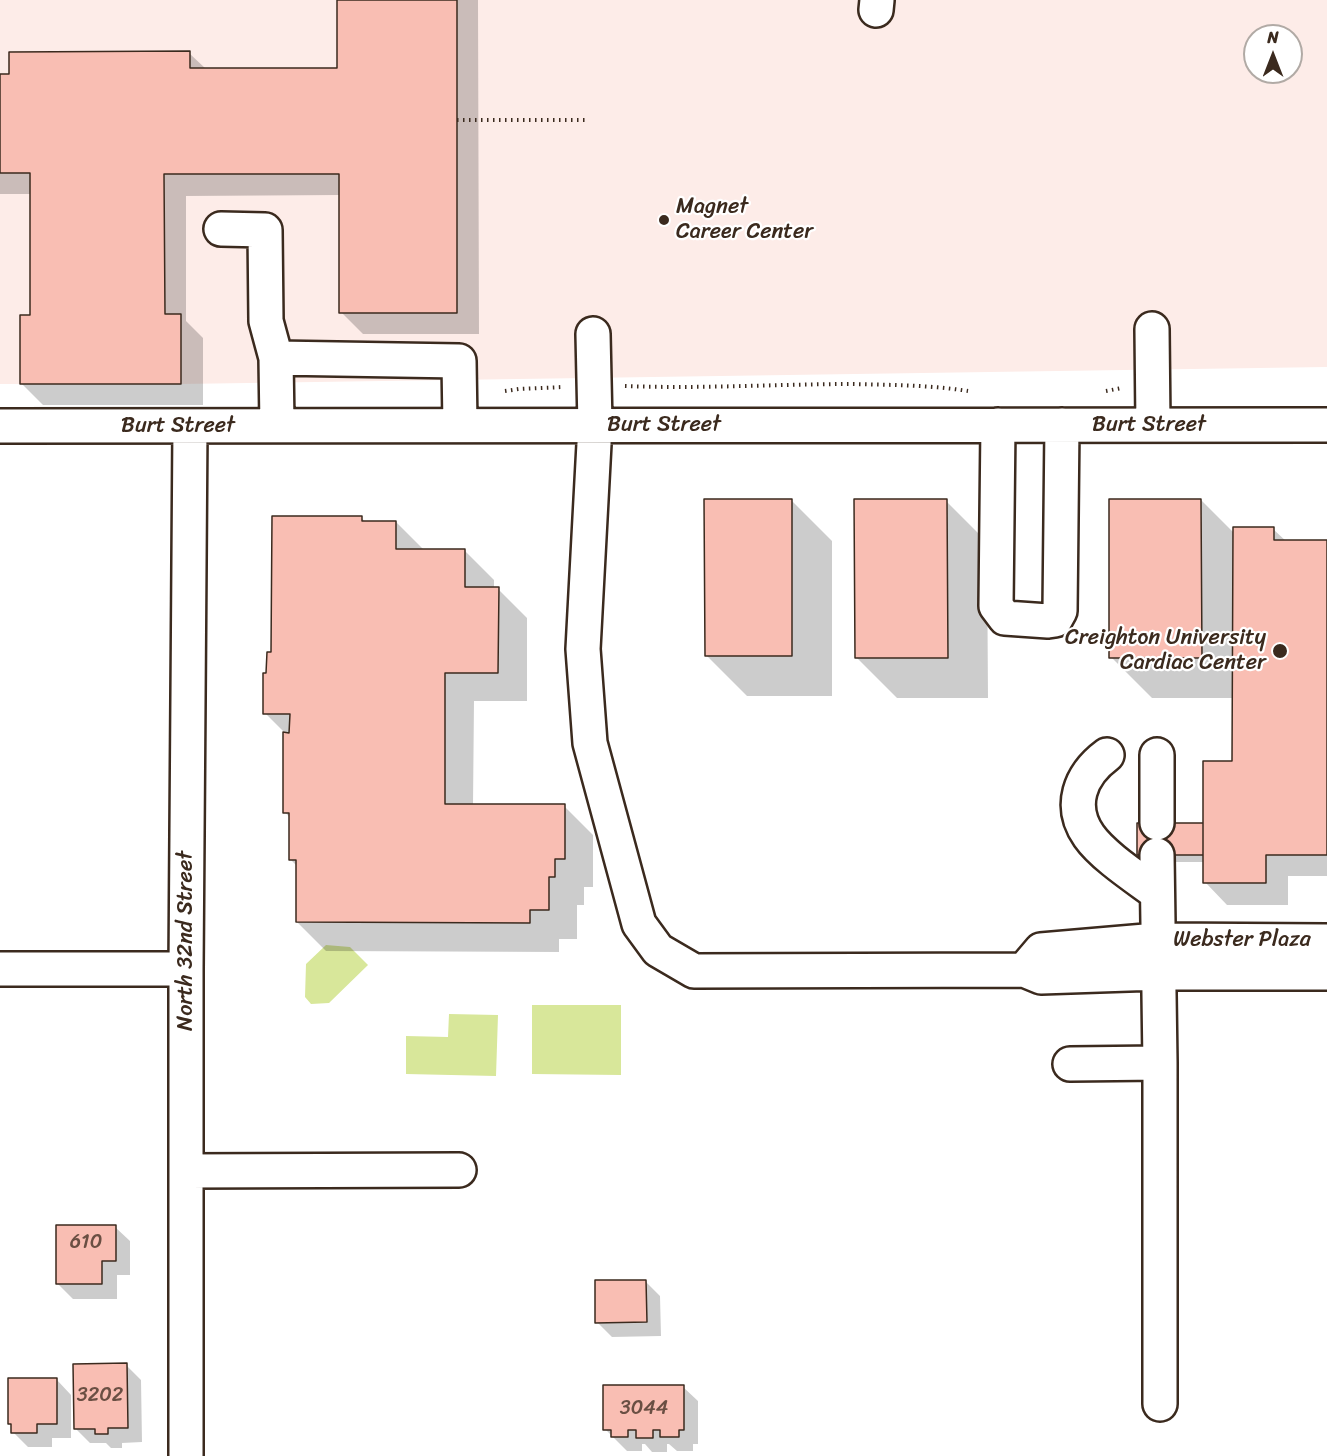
<!DOCTYPE html>
<html>
<head>
<meta charset="utf-8">
<style>
  body { margin:0 }
  #map { position:relative; width:1327px; height:1456px; overflow:hidden; background:#fff; font-family:Sriracha,sans-serif }
  canvas { display:block }
  .north { position:absolute; left:1243px; top:24px; width:60px; height:60px; box-sizing:border-box; background:#fff; border:2px solid #b1aaa5; border-radius:50%; rotate:0deg; font-size:16px; font-weight:700; line-height:24px; text-align:center; color:#3b2a1e }
  .north::after { content:''; display:block; margin:auto; width:21px; height:27px; background:#3b2a1e; clip-path:polygon(50% 0,100% 100%,50% 72%,0 100%) }
</style>
</head>
<body>
<div id="map">
<canvas width="1327" height="1456"></canvas>
<div class="north">N</div>
</div>
<script>
const g = document.querySelector('canvas').getContext('2d');
g.lineJoin = 'round';
function fill(path, color) { g.fillStyle = color; g.fill(path, 'evenodd'); }
function trace(path, color, width, dash) { g.strokeStyle = color; g.lineWidth = width; g.lineCap = dash ? 'butt' : 'round'; g.setLineDash(dash || []); g.stroke(path); }
function write(font, color, halo, rows, align = 'center') {
  g.font = font + ' Sriracha,sans-serif'; g.lineWidth = 4.5; g.setLineDash([]); g.textBaseline = 'middle'; g.strokeStyle = halo; g.fillStyle = color; for (const [text, x, y, turn = 0] of rows) {
    g.save(); g.translate(x, y); g.rotate((+turn || 0) * Math.PI / 180); g.textAlign = isNaN(turn) ? turn : align; if (halo) g.strokeText(text, 0, 0); g.fillText(text, 0, 0); g.restore();
  }
}
fill(new Path2D(`
  M0 0H1327V367L181 384H0ZM1255 36H1291V72H1255Z`), '#fdece8');
fill(new Path2D(`
  M326 945 350 947 368 965 329 1003 311 1004 305 997 306 964Z
  M532 1005H621V1075L532 1074Z
  M449 1014 498 1015 496 1076 406 1074V1036L448 1037Z`), '#d8e79a');
fill(new Path2D(`
  M338 0H478L479 334H363L341 312 340 195 186 196V321L203 338V405H43L21 383 32 317V194H0V75L189 53 206 69H339Z
  M791 500 832 541V696H747L706 655Z
  M1201 500 1234 533 1273 529 1287 542H1327V876H1288V905H1227L1205 882V862H1146L1139 855 1205 824 1234 763V698H1152L1111 657Z
  M946 501 987 542 988 698H897L856 657Z
  M361 518 366 522H396L424 550 465 551 494 580V589H498L527 618V701H474L473 805 564 806 593 835V887H584V905H577V939H559V952L326 951 297 922V866L290 859V818L285 812V733L265 713 268 674 273 654Z
  M115 1227 130 1241V1275H117V1299H73L58 1284Z
  M645 1281 660 1296 661 1336 612 1337 597 1322Z
  M126 1365 141 1380 142 1442 122 1443V1448H111L106 1443H90L75 1428Z
  M57 1380 71 1395V1438H52V1447H28L13 1432V1426L10 1423Z
  M683 1387 698 1401V1444H693V1451H677L669 1444H667V1452H652L645 1444H642V1451H627L605 1429Z`), '#0003');
const building = new Path2D(`
  M337 0H457V313H339V174H164L165 314H181V384H20V315H30V173H0V74H9V52L190 51V68H337Z
  M704 499H792V656H705Z
  M854 499H947L948 658H855Z
  M1109 499H1201L1202 658H1109Z
  M272 516H362V521H396V549H465V587H499L498 673H445V804H565V859H555V877H549V910H530V923L296 922V860H289V813H283V732L289 733 290 714H263V673H266L267 652H271Z
  M1233 527H1274V540H1327V855H1266V883H1203V761H1232Z
  M1137 823H1203V855H1137Z
  M56 1225H116V1261H102V1284H56Z
  M595 1280H646L647 1322 595 1323Z
  M127 1363 128 1428H108V1434H95V1429H74L73 1364Z
  M8 1378H57V1424H37V1433H11V1424H8Z
  M603 1385H684V1430H679V1437H660V1430H653V1438H636V1430H628V1437H611V1430H603Z`);
fill(building, '#f9beb3');
trace(building, '#3b2a1e', 1.5);
const minor = new Path2D(`
  M876 10 877 0
  M221 229 265 230 266 321 276 358
  M1152 329 1153 425
  M593 334 595 425 583 649 590 743 639 924 658 950 694 971 1024 970 1041 977 1158 973H1327
  M998 425 996 606 1005 618 1048 621 1055 620 1060 611 1062 425
  M0 426 1327 425
  M277 426 276 358 459 361 460 425
  M1107 755C1080 775 1068 806 1089 836 1103 856 1137 878 1157 893
  M1157 755V823
  M1157 855 1160 1063V1404
  M0 969H186
  M1024 970 1041 950 1157 940 1327 941
  M1070 1064 1160 1063
  M186 1171 459 1170
  M186 1456V969L190 426`);
trace(minor, '#3b2a1e', 38);
trace(new Path2D(`
  M457 120H587
  M625 386C701 389 777 384 853 384 892 385 930 385 968 391
  M505 391 519 389 563 387
  M1106 391 1122 388`), '#3b2a1e', 4, [1.5, 4.5]);
trace(minor, '#fff', 33);
for (const [x, y, r, color] of [
  [664,220,6,"#3b2a1e"],
  [1280,651,8,"#3b2a1e"]
]) { const dot = new Path2D(); dot.arc(x, y, r, 0, 2 * Math.PI); g.fillStyle = color; g.fill(dot); trace(dot, '#fff', 2); }
write('20px', '#6a4f43', null, [
  ["610",86,1243],
  ["3202",100,1396],
  ["3044",644,1409]
]);
write('22px', '#3b2a1e', '#fff', [
  ["Magnet",676,207],
  ["Career Center",676,232],
  ["Creighton University",1266,638,"right"],
  ["Cardiac Center",1266,663,"right"]
], 'left');
write('22px', '#3b2a1e', '#fff', [
  ["Burt Street",664,425],
  ["Burt Street",1149,425],
  ["Burt Street",178,426],
  ["Webster Plaza",1242,940],
  ["North 32nd Street",186,941,-90]
]);
</script>
</body>
</html>
